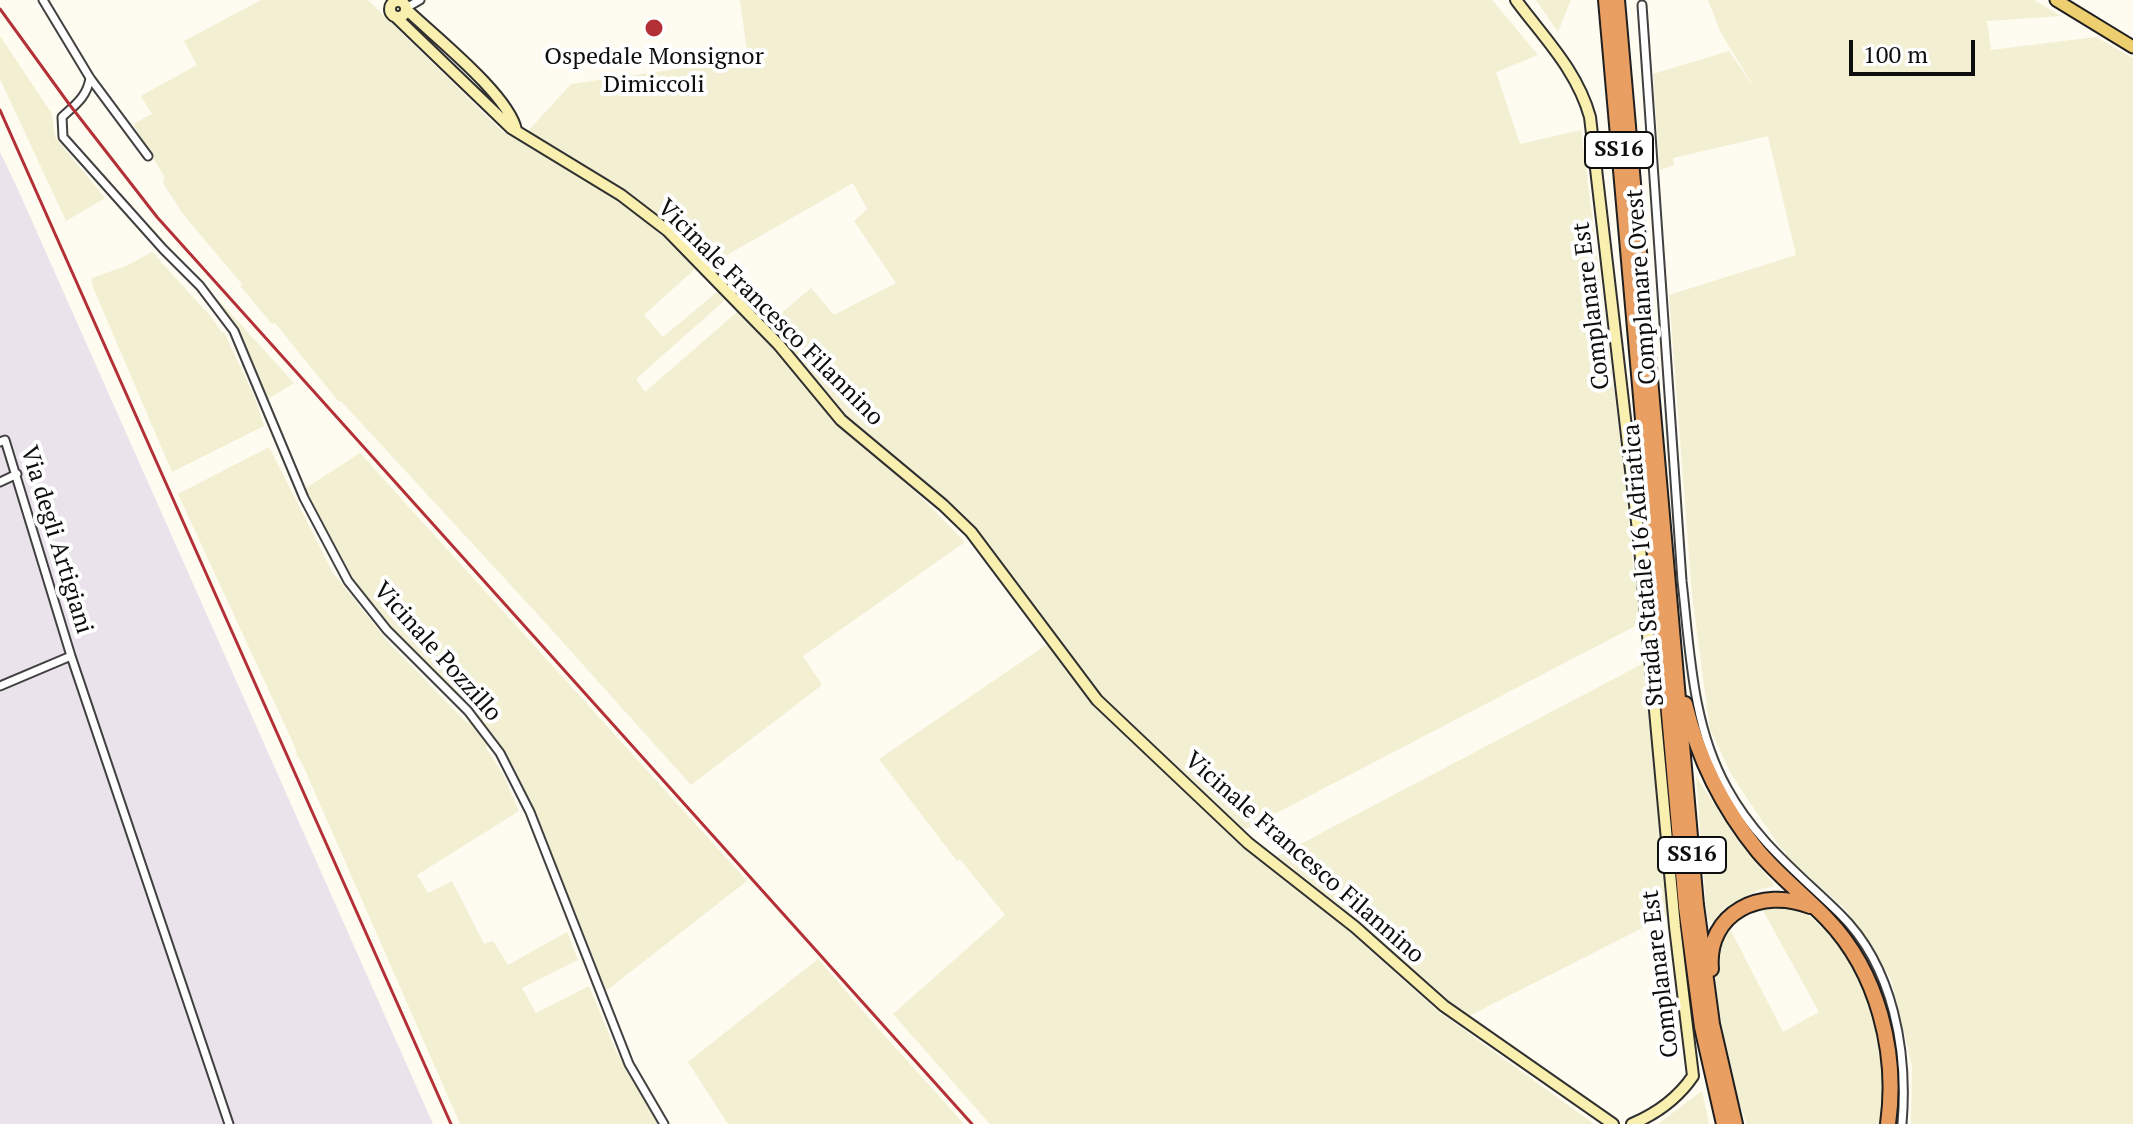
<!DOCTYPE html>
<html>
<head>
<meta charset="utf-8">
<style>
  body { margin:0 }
  #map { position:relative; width:2133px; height:1124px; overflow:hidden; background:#fefbf0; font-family:"PT Serif",serif }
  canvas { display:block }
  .scale { position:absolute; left:1849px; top:40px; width:126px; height:36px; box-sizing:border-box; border:4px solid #0e0e0e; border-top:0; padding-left:10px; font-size:24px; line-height:28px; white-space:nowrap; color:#0e0e0e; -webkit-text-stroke:6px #fff; paint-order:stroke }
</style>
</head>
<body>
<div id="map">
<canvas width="2133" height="1124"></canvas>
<div class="scale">100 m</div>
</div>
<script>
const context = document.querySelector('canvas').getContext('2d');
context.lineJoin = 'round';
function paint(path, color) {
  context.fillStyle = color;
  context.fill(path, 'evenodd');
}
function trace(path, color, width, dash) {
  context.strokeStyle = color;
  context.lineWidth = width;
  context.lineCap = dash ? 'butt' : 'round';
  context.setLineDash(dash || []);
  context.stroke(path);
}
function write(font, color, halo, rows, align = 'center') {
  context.font = font + ' "PT Serif",serif';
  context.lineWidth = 8;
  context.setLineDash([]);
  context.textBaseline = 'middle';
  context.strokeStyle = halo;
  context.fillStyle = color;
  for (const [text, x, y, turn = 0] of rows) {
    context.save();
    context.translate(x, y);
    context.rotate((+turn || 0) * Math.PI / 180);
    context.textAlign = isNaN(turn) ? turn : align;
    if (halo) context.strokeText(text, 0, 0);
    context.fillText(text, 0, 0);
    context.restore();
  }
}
paint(new Path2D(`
  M0 152 16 185 433 1124H0Z`), '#ebe3ec');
paint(new Path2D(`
  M261 0H368L503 132 581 175 635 210 633 213 649 224 696 268 644 315 663 337 718 291 726 299 636 379 645 392 737 312 792 368 832 417 926 502 965 542 803 656 822 685 691 785 542 619 341 401 339 402 275 323 272 324 240 286 242 284 183 214 163 183 164 176 133 124 152 114 141 96 197 65 184 41Z
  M740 0H1492L1538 55 1496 72 1520 144 1581 130 1623 460 1634 577 1640 576 1645 621 1240 832 1098 698 972 530 843 418 765 327 811 288 834 315 896 283 854 221 867 209 853 183 706 267 669 229 528 131 571 84 748 59Z
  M1536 0H1571L1558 32Z
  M1708 0H2034L2061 16 1987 21 1991 50 2096 37 2133 58V1124H1911L1912 1066 1891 979 1845 909 1785 855 1787 854 1779 846 1731 774 1710 729 1692 595 1669 295 1796 255 1768 136 1673 158 1674 165 1660 170 1653 74 1729 51 1757 92 1720 31Z
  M0 36 52 114 55 137 105 198 66 221 0 79Z
  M152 252 212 318 222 333 224 332 255 398 264 426 172 472 92 285V278L126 266Z
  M212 293 294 383 265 401 248 356 210 295Z
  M269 447 333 573 389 643 467 723 470 722 488 746 486 748 503 774 519 811 417 875 428 893 452 881 484 944 493 941 508 965 567 932 578 960 522 988 536 1013 589 986 616 1051 660 1124H460L302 763 296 754 297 753 295 747 178 494Z
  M360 453 747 881 602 994 502 752 397 640 343 569 303 490Z
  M1049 643 1084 691 1217 822 1326 911 1439 1012 1594 1124H990L893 1014 1005 915 960 859 957 861 879 759Z
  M1644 663 1668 915 1465 1018 1272 859Z
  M1696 776 1735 837 1775 886 1758 890 1725 907 1713 922 1707 919Z
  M1760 905 1800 907 1842 948 1873 1010 1884 1063 1882 1124H1747L1730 1078 1714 975 1719 938 1728 925 1783 1032 1819 1012Z
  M818 959 884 1035 964 1124H728L688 1062Z
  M1702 1091 1709 1124H1658Z`), '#f2efd2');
const street = new Path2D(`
  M43 0 90 78 148 156
  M400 1V0
  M1642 5 1682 581C1690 651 1692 725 1727 788 1756 841 1798 873 1840 914 1894 967 1908 1052 1902 1124
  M406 8 420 0
  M90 78C87 97 75 105 62 117L63 137 163 249 200 286 234 331 304 498 348 581 387 630 468 711 500 753 530 812 629 1064 664 1124
  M0 442 5 440 71 656 229 1124
  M0 482 17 474
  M0 686 71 656`);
const secondary = new Path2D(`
  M1516 0C1544 38 1577 70 1590 117L1640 548 1675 927 1693 1076C1678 1098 1658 1113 1632 1124
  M390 9a8 8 0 1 1 16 0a8 8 0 1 1-16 0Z
  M406 9C434 36 509 95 516 130
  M396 17 511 128 621 195 668 231 779 345 841 420 943 505 971 532 1097 700 1248 843 1355 927 1444 1006 1613 1124`);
const primary = new Path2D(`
  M2056 0 2133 47`);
const highway = new Path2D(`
  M1606 0 1686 907 1702 1027 1724 1124
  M1617 0 1696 905 1712 1024 1735 1124
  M1685 704C1698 757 1723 808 1758 851 1779 876 1805 896 1827 919 1878 972 1898 1053 1888 1124
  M1711 969C1706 912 1762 887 1810 906`);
trace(street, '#414141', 11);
trace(secondary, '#303030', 14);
trace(primary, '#1f1f1f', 15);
trace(highway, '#1f1f1f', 18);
trace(street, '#fff', 7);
trace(secondary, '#f9f0b0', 10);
trace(primary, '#eecf70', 11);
trace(highway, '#e99f62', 14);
trace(new Path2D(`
  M0 9 69 104 157 217 972 1124
  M0 110 451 1124`), '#b43037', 3);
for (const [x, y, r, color] of [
  [654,28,10,"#b43037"]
]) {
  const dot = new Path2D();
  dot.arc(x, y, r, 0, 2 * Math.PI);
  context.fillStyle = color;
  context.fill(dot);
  trace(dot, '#fff', 3);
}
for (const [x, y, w] of [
  [1619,150,68],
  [1692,855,68]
]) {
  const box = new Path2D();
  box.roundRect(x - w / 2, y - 18, w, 36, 6);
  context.fillStyle = '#fff';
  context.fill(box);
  trace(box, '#0e0e0e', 2);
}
write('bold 22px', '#0e0e0e', null, [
  ["SS16",1619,150],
  ["SS16",1692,855]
]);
write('24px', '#0e0e0e', '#fff', [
  ["Ospedale Monsignor",654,57],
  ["Dimiccoli",654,85]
]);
write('24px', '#0e0e0e', '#fff', [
  ["Complanare Ovest",1642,287,-94],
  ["Complanare Est",1592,306,-97],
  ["Vicinale Francesco Filannino",770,313,45],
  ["Via degli Artigiani",56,540,73],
  ["Strada Statale 16 Adriatica",1644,565,-95],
  ["Vicinale Pozzillo",437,652,48],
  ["Vicinale Francesco Filannino",1304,858,41],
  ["Complanare Est",1661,974,-97]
]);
</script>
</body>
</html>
